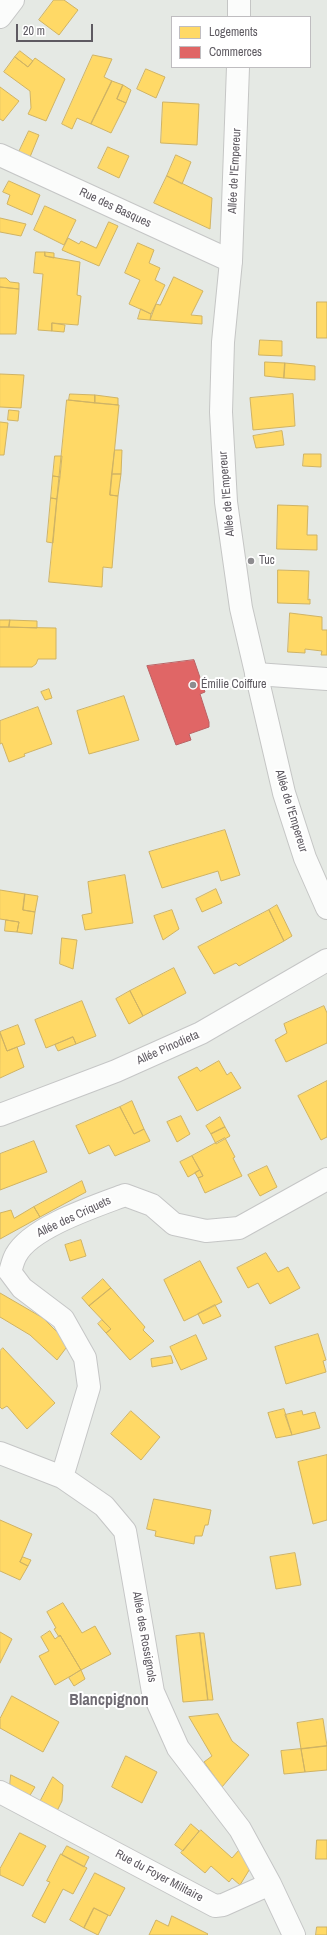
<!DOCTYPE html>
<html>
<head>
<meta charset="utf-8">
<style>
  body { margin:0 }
  #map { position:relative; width:327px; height:1935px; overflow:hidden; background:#e5e9e4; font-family:"Archivo Narrow",sans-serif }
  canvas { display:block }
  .legend { position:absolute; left:171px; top:16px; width:140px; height:52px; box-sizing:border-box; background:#fff; border:1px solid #bfbdc0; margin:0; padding:5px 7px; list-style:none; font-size:12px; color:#5e5a61 }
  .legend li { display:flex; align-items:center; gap:8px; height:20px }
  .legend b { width:20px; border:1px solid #bfbdc0 }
  .scale { position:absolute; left:16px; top:24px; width:77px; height:18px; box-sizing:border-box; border:2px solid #5e5a61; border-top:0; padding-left:5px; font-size:12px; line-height:14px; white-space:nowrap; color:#5e5a61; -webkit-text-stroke:3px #fff; paint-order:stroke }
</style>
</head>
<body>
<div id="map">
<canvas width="327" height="1935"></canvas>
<ul class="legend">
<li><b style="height:11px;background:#ffd966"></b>Logements</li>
<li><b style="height:11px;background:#e06666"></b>Commerces</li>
</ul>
<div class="scale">20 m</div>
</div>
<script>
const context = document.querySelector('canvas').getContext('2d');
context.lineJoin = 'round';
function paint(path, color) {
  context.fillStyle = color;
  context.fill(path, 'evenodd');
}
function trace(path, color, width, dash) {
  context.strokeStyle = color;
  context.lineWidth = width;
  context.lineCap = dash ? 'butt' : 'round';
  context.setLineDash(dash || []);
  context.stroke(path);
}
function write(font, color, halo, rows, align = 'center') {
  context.font = font + ' "Archivo Narrow",sans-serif';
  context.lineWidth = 4;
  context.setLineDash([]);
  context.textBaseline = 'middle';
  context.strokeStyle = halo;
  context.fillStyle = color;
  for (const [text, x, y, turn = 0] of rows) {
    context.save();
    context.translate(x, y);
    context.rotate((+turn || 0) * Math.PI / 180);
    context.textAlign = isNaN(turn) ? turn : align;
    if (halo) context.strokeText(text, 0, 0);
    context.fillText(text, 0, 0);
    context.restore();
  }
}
const homes = new Path2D(`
  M54 0H64L78 10 59 35 39 20Z
  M20 51 33 61 28 67 15 57Z
  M93 55 112 59 104 77 112 81 91 124 77 118 72 129 62 124Z
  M15 57 28 67 35 58 65 79 46 121 28 114 31 108 30 91 4 72Z
  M146 69 165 77 156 98 137 89Z
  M112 81 123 85 117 99 126 103 111 133 91 124Z
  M123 85 131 90 126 103 117 99Z
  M0 87 19 101 3 121 0 119Z
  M163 102 199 104 197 145 161 143Z
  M29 131 39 135 30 157 19 152Z
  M108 147 129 156 119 178 98 168Z
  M176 155 191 162 182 184 167 176Z
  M167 176 212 198 210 229 154 203Z
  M9 181 40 195 32 215 7 204 10 195 3 192Z
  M45 206 76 220 64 245 34 230Z
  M0 218 26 224 21 236 0 232Z
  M109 222 118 226 99 266 62 250 68 238 79 244 81 241 96 248Z
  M138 243 154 250 149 263 160 268 155 280 165 285 151 314 129 304 140 280 125 273Z
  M36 252H45V256L80 262 77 295 81 296 78 325 52 323V331L38 330 43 274 34 273Z
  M45 252 54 253V258L45 256Z
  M174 277 203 291 191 315 202 316V324L150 320 156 304 160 305Z
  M0 278H6L10 282 19 283V289L0 287Z
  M0 287 19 289 16 334H0Z
  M317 302H327V338H317Z
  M141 309 151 314 150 320 138 319Z
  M52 323 65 325 64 332 52 331Z
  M260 340 282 341V356L259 355Z
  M265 362 285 363 284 378 265 376Z
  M285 363 315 366V380L284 378Z
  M0 374 24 375 21 408 0 407Z
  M70 394 95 395V403L69 400Z
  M293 394 295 426 253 430 250 398Z
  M95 395 118 398V405L95 403Z
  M67 400 119 405 110 495 118 496 112 568 103 567 102 587 49 582Z
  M9 410 19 411 18 421 8 420Z
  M0 422 8 423 4 455H0Z
  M282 431 284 445 256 448 253 436Z
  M115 450H122L121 474H112Z
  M304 454H321V467L303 466Z
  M55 456H62L60 477 53 476Z
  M112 474H121L118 496 110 495Z
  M53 476 60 477 57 499 51 498Z
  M51 498 57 499 53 543 47 542Z
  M278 505 308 506 307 535H317V550L277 549Z
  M278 570 309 571 308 600 310 599V604L278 603Z
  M290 613 322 617V630H327V655H321L322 651 305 649V653L288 652Z
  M0 620H10L9 627H0Z
  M10 620 37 621V628L9 627Z
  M0 627 56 628V659H38L36 664 32 667H0Z
  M49 689 52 698 45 700 41 692Z
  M124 696 139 740 89 754 77 711Z
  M38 707 52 744 24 754 25 756 9 762 2 743 0 744V721Z
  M225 830 240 875 221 881 218 871 162 888 149 852Z
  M125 875 133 923 85 930 82 915 92 913 88 882Z
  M216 889 222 903 202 912 196 899Z
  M0 890 25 894 23 910 35 912 32 934 17 932 19 922 0 919Z
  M25 894 38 896 35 912 23 910Z
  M277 905 292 936 284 941 269 910Z
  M172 910 179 929 163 940 154 916Z
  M269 910 284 941 239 966 236 963 214 974 198 947Z
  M6 920 19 922 17 932 5 931Z
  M62 938 77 940 73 969 60 964Z
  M174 968 186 993 143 1016 130 991Z
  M130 991 143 1016 129 1024 116 999Z
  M82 1001 96 1036 76 1044 73 1037 46 1048 35 1020Z
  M324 1006 327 1013V1043L286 1062 275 1040 287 1033 284 1024Z
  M18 1025 25 1044 7 1051 0 1032Z
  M0 1033 7 1051 17 1047 24 1067 0 1078Z
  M73 1037 76 1044 58 1051 55 1045Z
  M219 1061 227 1075 231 1072 241 1088 197 1111 178 1077 197 1067 200 1071Z
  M327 1081V1137L321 1140 298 1096Z
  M132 1101 144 1129 134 1134 120 1107Z
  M120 1107 134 1134 144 1129 150 1141 115 1156 109 1145 89 1154 76 1126Z
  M181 1116 190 1134 177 1142 167 1122Z
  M220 1117 225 1127 211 1134 206 1126Z
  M225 1127 230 1136 216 1144 211 1134Z
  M225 1138 235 1157 233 1158 242 1176 205 1193 198 1178 203 1176 192 1156Z
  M34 1141 47 1172 0 1190V1154Z
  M192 1156 200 1170 188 1177 180 1162Z
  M267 1166 277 1187 260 1196 248 1175Z
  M200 1170 203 1176 198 1178 195 1173Z
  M82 1181 86 1192 40 1217 34 1207Z
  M34 1207 40 1217 0 1239V1213L11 1210 14 1218Z
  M81 1240 86 1256 70 1261 65 1245Z
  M266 1253 278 1272 288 1267 300 1288 270 1304 258 1283 248 1288 237 1268Z
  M200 1261 222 1302 184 1321 164 1280Z
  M103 1279 111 1288 89 1306 82 1298Z
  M111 1288 145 1327 143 1330 154 1341 130 1360 106 1333 111 1329 89 1306Z
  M0 1293 43 1318 69 1344 57 1360 30 1335 0 1317Z
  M215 1305 221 1316 203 1324 198 1314Z
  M102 1320 111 1329 106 1333 98 1324Z
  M318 1334 326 1360 323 1361 326 1372 286 1384 275 1347Z
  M196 1335 207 1359 181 1370 170 1347Z
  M3 1348 55 1403 27 1429 7 1406 2 1409 0 1407V1351Z
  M171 1356 173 1363 152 1367 151 1359Z
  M284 1409 292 1435 276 1438 268 1413Z
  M131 1411 160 1437 141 1460 111 1434Z
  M302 1411 303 1415 315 1412 320 1428 292 1435 285 1415Z
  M327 1455V1520L313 1524 298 1462Z
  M154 1499 211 1510 208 1525H205L202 1536H195L194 1544 155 1536 156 1531 147 1529Z
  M0 1520 32 1534 20 1562 28 1566 20 1580 0 1571Z
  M295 1553 301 1585 276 1589 270 1557Z
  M23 1557 31 1560 28 1566 20 1562Z
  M63 1603 82 1633 95 1626 111 1654 81 1670 60 1635 59 1637 54 1629 56 1628 47 1612Z
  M50 1631 55 1639 60 1635 81 1670 55 1685 39 1656 49 1651 41 1637Z
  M0 1632 12 1639 0 1663Z
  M200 1633H204L213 1700H208Z
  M200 1633 208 1700 183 1702 176 1636Z
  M81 1670 85 1679 74 1686 69 1678Z
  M12 1696 59 1722 43 1752 0 1728V1719Z
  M218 1714 232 1741 249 1755 222 1787 204 1762 212 1756 189 1717Z
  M323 1719 327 1746 301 1749 297 1723Z
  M327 1746V1770L305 1772 301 1749Z
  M301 1749 305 1772 284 1774 281 1751Z
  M126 1756 157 1772 142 1803 112 1787Z
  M11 1775 35 1787 29 1797 10 1786Z
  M53 1777 63 1785 62 1801 57 1811 40 1802Z
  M191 1824 199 1831 183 1851 175 1845Z
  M201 1830 232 1858 239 1850 251 1867 240 1885 232 1878 229 1882 211 1866 205 1873 181 1853Z
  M20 1833 46 1846 23 1886 0 1875V1869Z
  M317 1840H327V1859H316Z
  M67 1846 89 1857 84 1867 62 1855Z
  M61 1854 87 1868 73 1894 63 1889 45 1923 32 1916 50 1882 47 1881Z
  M95 1873 125 1888 110 1916 94 1908 84 1928 70 1920Z
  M94 1908 108 1915 98 1935 84 1928Z
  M172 1916 208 1934 207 1935H149L156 1920 168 1926Z
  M317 1927H327V1935H316Z`);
paint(homes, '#ffd966');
trace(homes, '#cfb364', 1);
const shops = new Path2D(`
  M194 660 205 692 200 694 209 722V727L189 734 191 740 176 745 147 666Z`);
paint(shops, '#e06666');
trace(shops, '#b96264', 1);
const street = new Path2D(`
  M0 17 13 0
  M0 155 231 261
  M256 674 327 679
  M0 1115 116 1071 201 1033 327 960
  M0 1453 62 1477 104 1506 125 1531 153 1692 178 1748 240 1829 270 1884 294 1935
  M62 1477 89 1387 85 1358 63 1319 22 1288 10 1272C12 1266 13 1260 16 1255 31 1227 96 1206 125 1195L152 1205 174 1224 206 1231 239 1228 327 1179
  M0 1792 215 1906 223 1905 270 1884`);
const secondary = new Path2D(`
  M239 17V0
  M238 67 231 261 223 342 221 412 226 502 241 608 284 793 305 858 327 908`);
trace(street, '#c5c6c6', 24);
trace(secondary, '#c5c6c5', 24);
trace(street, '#fbfcfb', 22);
trace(secondary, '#fbfcfb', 22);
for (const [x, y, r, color] of [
  [251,561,4,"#8d8c8f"],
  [193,685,4,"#8d8c8f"]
]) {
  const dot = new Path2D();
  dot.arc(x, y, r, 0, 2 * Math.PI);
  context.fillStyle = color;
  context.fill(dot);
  trace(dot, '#fff', 1.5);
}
write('12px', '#5e5a61', '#fff', [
  ["Allée de l'Empereur",235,171,-87],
  ["Rue des Basques",115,208,25],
  ["Allée de l'Empereur",227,494,-95],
  ["Allée de l'Empereur",291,811,73],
  ["Allée Pinodieta",168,1048,-24],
  ["Allée des Criquets",74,1217,-25],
  ["Allée des Rossignols",144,1637,80],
  ["Rue du Foyer Militaire",159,1876,28]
]);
write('12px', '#5e5a61', '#fff', [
  ["Tuc",259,561],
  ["Émilie Coiffure",201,685]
], 'left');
write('bold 16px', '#6f6b73', '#fff', [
  ["Blancpignon",109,1701]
]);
</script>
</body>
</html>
